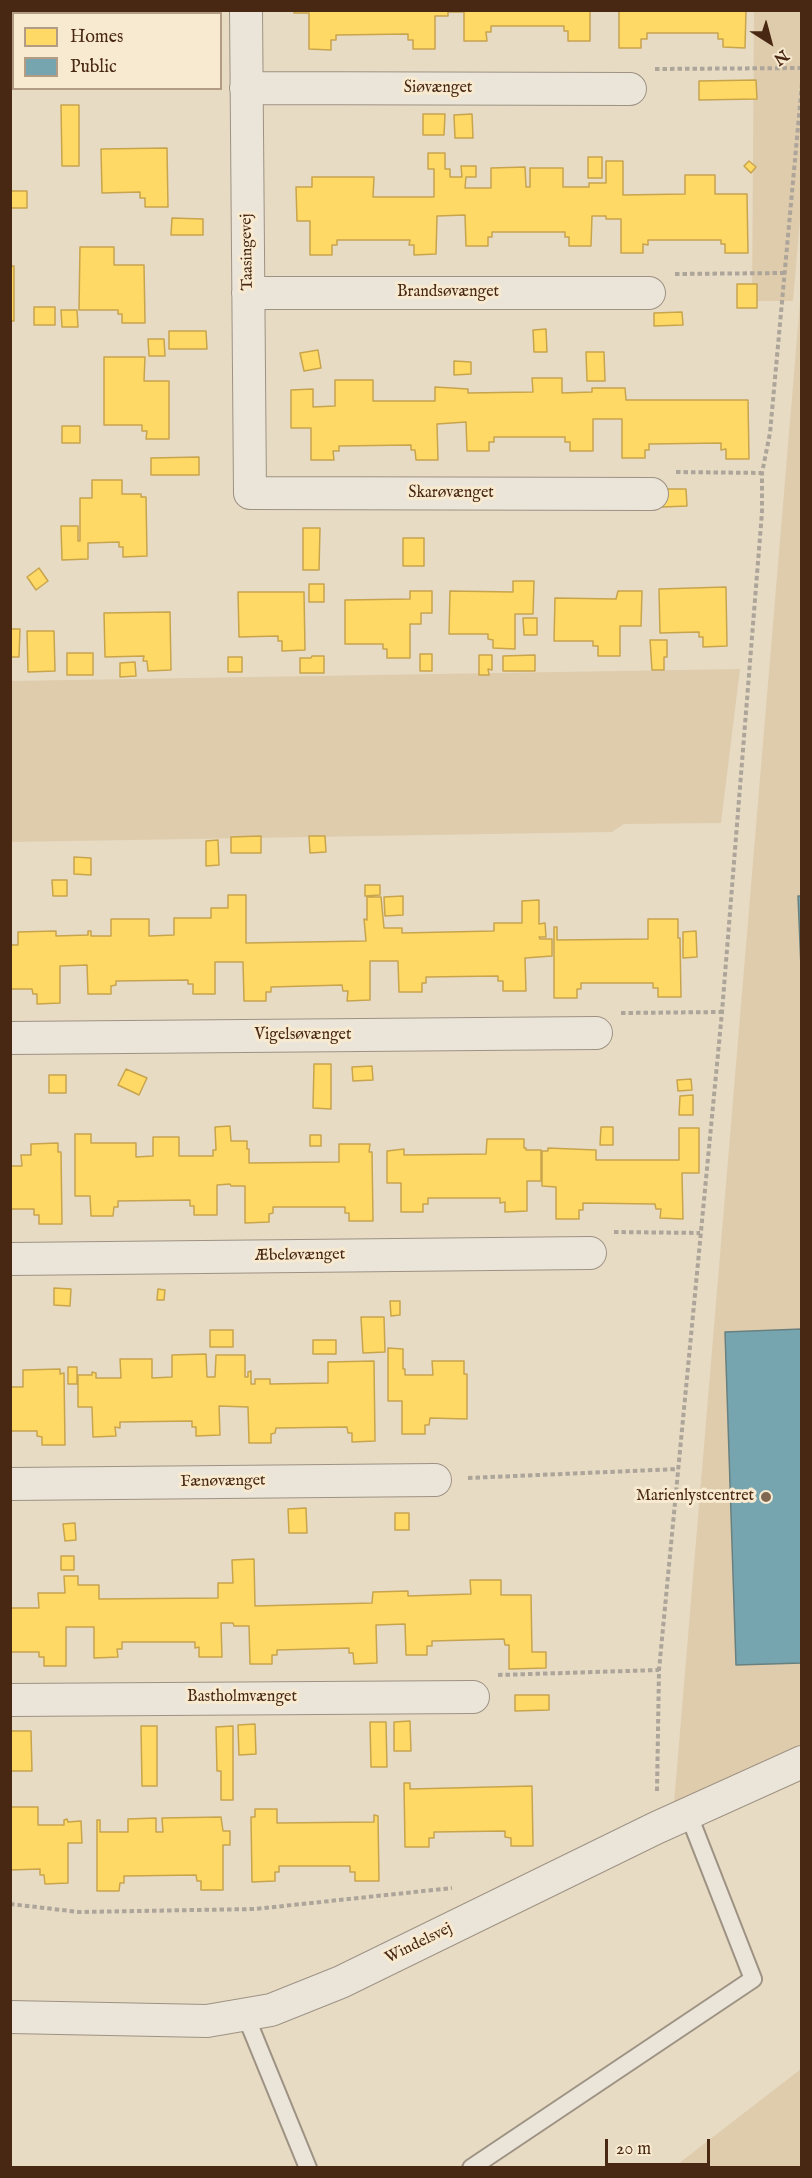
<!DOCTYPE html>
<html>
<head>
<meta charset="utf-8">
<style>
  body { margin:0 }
  #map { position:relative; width:812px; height:2178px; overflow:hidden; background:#e7dbc4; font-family:"IM FELL English",serif }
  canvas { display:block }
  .frame { position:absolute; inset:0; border:12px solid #492813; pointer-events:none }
  .legend { position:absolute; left:12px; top:12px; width:210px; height:78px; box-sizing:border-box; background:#f8ead0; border:2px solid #b29c84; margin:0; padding:8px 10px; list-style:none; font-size:18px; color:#492813 }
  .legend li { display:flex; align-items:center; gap:12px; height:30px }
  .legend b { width:30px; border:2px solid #b29c84 }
  .north { position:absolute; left:740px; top:12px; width:60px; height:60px; -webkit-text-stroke:4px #f8ead0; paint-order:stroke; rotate:144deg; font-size:16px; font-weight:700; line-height:24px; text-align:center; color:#492813 }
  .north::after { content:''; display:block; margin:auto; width:21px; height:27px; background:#492813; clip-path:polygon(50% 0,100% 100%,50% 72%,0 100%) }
  .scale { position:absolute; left:605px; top:2139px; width:105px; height:27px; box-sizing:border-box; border:3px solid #492813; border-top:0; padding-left:8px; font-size:18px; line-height:21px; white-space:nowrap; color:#492813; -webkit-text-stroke:4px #f8ead0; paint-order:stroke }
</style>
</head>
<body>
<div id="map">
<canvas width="812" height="2178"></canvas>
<div class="frame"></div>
<ul class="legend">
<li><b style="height:16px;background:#ffd966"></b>Homes</li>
<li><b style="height:16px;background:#76a5af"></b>Public</li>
</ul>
<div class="north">N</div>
<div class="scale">20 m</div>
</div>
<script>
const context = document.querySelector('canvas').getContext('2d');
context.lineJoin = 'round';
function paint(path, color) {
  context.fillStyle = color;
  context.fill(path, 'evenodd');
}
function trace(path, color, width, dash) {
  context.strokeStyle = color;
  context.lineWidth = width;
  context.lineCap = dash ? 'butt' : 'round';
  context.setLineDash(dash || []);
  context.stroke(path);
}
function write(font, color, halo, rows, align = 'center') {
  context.font = font + ' "IM FELL English",serif';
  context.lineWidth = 6;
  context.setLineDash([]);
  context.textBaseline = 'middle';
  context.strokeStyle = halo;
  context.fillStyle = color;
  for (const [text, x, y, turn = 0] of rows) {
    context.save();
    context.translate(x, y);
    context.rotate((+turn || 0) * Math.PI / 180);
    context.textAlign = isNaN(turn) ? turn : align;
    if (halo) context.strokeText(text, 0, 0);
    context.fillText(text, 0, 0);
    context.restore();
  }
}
paint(new Path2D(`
  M754 11H801L802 196 793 301H752Z
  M801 290V1776L671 1837 675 1791Z
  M740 669 721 823 624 824 612 832 11 842 10 681Z
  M801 2069V2167H674Z`), '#dfccad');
const homes = new Path2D(`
  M35 10H54V14H35Z
  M294 10H590V41H568V31H564V26H491V32H486L487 41H464V12H448V16H435V49H413V40H408V34L336 35V40H331V50L309 49V13H294Z
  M619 10H746L745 48 723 47V39H718V33H647V39H641V48H619Z
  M756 80 757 99 699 100V81Z
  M61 105H79V166H62Z
  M423 114H445L444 135H423Z
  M472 114 473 138H455L454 115Z
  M167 148 168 207H145V198H140V192L102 193 101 149Z
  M428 153H445V169H450V177H462L461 166H476V177H466L465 188H491V168L525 167 526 187H530V168H563V187H589V183H606V161H623V195L685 194V175H715V194H747L748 253H725V244H721V240H648V245L643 244V253H621V219H606V216H592L591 246H569V237H565V232H492V237H488V246H466L465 215 437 216 436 254 414 255V245H409L410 240H337V245H332V255H310V221H297L296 187H312V177H374L373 197H434V169H428Z
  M588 157H602V178H588Z
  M749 161 756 167 751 173 744 166Z
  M10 191H27V208H10Z
  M172 218 203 219V235H171Z
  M80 247H114V265H144L145 323H122V314H118V310H79Z
  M10 266H14V321H10Z
  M737 284H757V308H737Z
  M34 307H55V325H34Z
  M61 310H77L78 327H62Z
  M682 312 683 325 654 326V313Z
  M546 329 547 352H534L533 330Z
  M169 331H206L207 349H169Z
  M148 339H164L165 356H149Z
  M318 350 321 368 304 371 300 353Z
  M586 352H604L605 381H587Z
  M104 357H145L144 381H169V439H146L147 431H142V425H104Z
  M454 361 471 362V374L454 375Z
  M532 378H562V393L592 392V388H625L626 400H748L749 459H726V449L721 450V443L649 444V450H645V458H622V419H593V451H570V442H565V437H494V442H489V451H467L466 422 437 424 438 460H416L415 450H411V445L339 446V451H333L334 460H311V428H291V390L313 389V407L335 406V380H373V401H435V387L468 389V393L533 392Z
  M62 426H80V443H62Z
  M199 457V475H151V458Z
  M92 480H122V494H141V497H146L147 556 123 557V547H119V542L88 543V559L62 560 61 526H78V541H80V498H92Z
  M661 489H686L687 506 662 507Z
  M303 528H320L319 570H303Z
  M403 538H424V566H403Z
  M39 568 48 581 36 590 27 577Z
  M513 581H534L533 614H515V649L493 648V640L488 639V634H449L450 591 513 592Z
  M309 584H324V602H309Z
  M726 587 727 646 703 647V637H699V632L660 633 659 589Z
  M410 591H432V613H421V624H410V658H387V649H383V644H345V600L410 599Z
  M618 591H642L641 626H620V656H598V646H593V641H554L555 598 616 599Z
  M238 592H304L305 650 282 651V641H278V636L239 637Z
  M170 612 171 670 148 671 147 661H143L144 656 105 657 104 613Z
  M523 618H537V635H524Z
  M10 629H20L19 657H10Z
  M27 631H54L55 671 28 672Z
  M650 640H667V657H664V670H652Z
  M67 653H93V675H67Z
  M420 654H432V671H420Z
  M479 655H492V670L488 669 489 675H479Z
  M535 655V671H503V656Z
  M312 656H324V673H300V658H311Z
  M228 657H242V672H228Z
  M135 662 136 676 120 677V663Z
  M261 836V853H231V837Z
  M309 836H325L326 852 310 853Z
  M218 840 219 865 206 866V841Z
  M74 857 91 858V875L74 874Z
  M52 880H67V896H53Z
  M365 885H380V895L365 896Z
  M228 895H246V943L366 941 364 919 367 920V897H381L384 928H402V933L494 931V923H522V901L539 900V924L545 923 546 937H539L540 939H552V956L525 958 526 991H503V981H498V976L426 977V983H422V992H399L398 961H370V1000L347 1001 348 991H343L342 985 271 987V992H266V1001H244L243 962H215V994H193V984H188V980L116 981V985L111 986V994H88L87 965 60 966V1003L37 1004V994H33L32 989H10V945H18V932L56 931V936L88 935V931H91V936H111V919H149V936L174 935V918H211V908H228Z
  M403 896V915L385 916 384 897Z
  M648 919H678V938H680L681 997H658V988H653V983H581V989H577V998H554V927H557V940L648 939Z
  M696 931 697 957 683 958V932Z
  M314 1064H331V1109L313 1108Z
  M372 1066 373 1080 353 1081 352 1067Z
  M126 1069 147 1078 139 1095 118 1085Z
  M49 1075H66V1093H49Z
  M691 1079 692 1090 678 1091 677 1080Z
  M693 1095V1115H679L680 1096Z
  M230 1126 231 1141H247V1149H249V1163L339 1162V1144H370L369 1152H372L373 1221H349V1213H345V1207H273V1213L269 1214V1222L245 1223V1186H231L230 1184 217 1185V1215H194V1206H190V1200L118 1201V1207H114L113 1216H91L90 1196H75V1134H91V1143H136V1157L153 1156V1137H179V1156H213V1150H216L215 1127Z
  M601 1127H613V1145H600Z
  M679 1128H699V1173H682L683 1219 660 1218 661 1209H656L655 1204 583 1203V1210H579V1219H556V1187L542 1186V1151H548V1148L596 1150V1160H679Z
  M310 1135H321V1146H310Z
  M487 1139H524V1148H526V1150H541V1181H527V1211L505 1212V1202L500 1203V1198H428V1204H423V1212H401V1183H387V1151L404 1149V1155L486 1154Z
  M58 1143V1152H61L62 1224H39V1215H34V1209H10V1166H22L21 1155H31V1144Z
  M54 1288 71 1289 70 1306 54 1305Z
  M158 1289 165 1290 164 1300H157Z
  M390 1301H400V1315L391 1316Z
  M361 1317H384L385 1352 363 1353Z
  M210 1330H233V1347H210Z
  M313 1340H336V1354H313Z
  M388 1348 403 1349V1369H405V1375H433L432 1361H464V1374H467V1419L430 1418 429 1425H425V1434H402V1401H388Z
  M206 1354 207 1377H215L216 1355H245V1377H248V1372L251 1371V1384H255V1379H270V1384L328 1383V1362L374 1361 375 1441 352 1442V1433H348L347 1427 276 1428 275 1433 271 1434V1443H249L248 1407 219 1406 220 1435 196 1436V1427H192V1421L120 1422V1428L115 1427 116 1436 93 1437 92 1407H78V1375H92V1372L96 1373V1378H121L120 1359H152V1378L172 1377V1355Z
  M68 1367H77V1384H68Z
  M60 1369V1374L64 1373 65 1445H42V1437L37 1436V1431H10V1387H23V1370Z
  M306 1508 307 1533H289L288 1509Z
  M395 1513H409V1530H395Z
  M75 1523 76 1540 65 1541 63 1524Z
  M61 1556H74V1570H61Z
  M254 1559 255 1606 372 1603 373 1592 408 1591V1596L471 1594 470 1580H501V1595H531L532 1652H546V1668L509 1669V1645H505L504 1639 432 1641V1646H427V1655H406L405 1624 376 1625 377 1663 354 1664 353 1653H349V1648L277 1650V1655H272V1664H250L249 1626H234L233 1623H221L222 1657H199V1647L195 1648V1642H122V1649H117L118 1657 94 1658V1627H66V1666H44V1657H39V1652H10V1608H39L38 1593H65L64 1576H78V1585H99V1599L218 1598V1583H233L232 1560Z
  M515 1695H549V1710L515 1711Z
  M410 1721 411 1751H394V1722Z
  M370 1722H386L387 1767H371Z
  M255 1724 256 1754 239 1755 238 1725Z
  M141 1726H157V1786H142Z
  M233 1726V1800H221V1771H217L216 1727Z
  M10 1731H31L32 1771H11Z
  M404 1783H410V1789L532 1786 533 1846H511V1838L505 1837V1831L434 1832V1838H429V1847H405Z
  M10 1807H38V1825H64V1820L67 1819 68 1822 81 1821 82 1843H68V1883L45 1884 44 1875H40V1869L10 1870Z
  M255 1809H277V1823L374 1822V1815L378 1816 379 1881H355V1872H350V1866H279V1872H275V1881L252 1882 251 1817H255Z
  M221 1817 223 1831H230V1845H223V1890H201V1881H197L196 1875 124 1876V1883H120L119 1891H97V1820H100V1832H128V1819L156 1818V1832H163L162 1818Z`);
paint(homes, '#ffd966');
trace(homes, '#c8a44d', 1.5);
const public = new Path2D(`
  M798 896H802V992Z
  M802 1329V1663L736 1665 725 1332Z`);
paint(public, '#76a5af');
trace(public, '#688080', 1.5);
const lane = new Path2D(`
  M245 2014 308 2168
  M471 2168 753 1979 688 1813`);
const street = new Path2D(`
  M246 10 250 493 652 494
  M10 64H14
  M246 88 630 89
  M248 293H649
  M10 1038 596 1033
  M10 1259 590 1253
  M10 1484 435 1480
  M10 1700 473 1697
  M10 2017 207 2021 271 2010 341 1982 656 1828 802 1762`);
trace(lane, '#9e9283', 20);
trace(street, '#9e9283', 34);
trace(new Path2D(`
  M655 69 802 68
  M675 274 785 273
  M676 472 762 473
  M621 1013 722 1012
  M614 1232 700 1233
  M468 1478 678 1469
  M498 1675 659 1670
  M657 1791 659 1670 722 1012 762 512V473L770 433 802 83
  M10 1904 79 1912 255 1909 452 1888`), '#ada59a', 4, [4.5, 3]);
trace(lane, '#eae4d9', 16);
trace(street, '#eae4d9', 32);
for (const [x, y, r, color] of [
  [766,1497,6,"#806751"]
]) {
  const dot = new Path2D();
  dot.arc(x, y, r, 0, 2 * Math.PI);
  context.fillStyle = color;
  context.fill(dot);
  trace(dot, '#f8ead0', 2);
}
write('16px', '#492813', '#f8ead0', [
  ["Siøvænget",438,89],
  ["Taasingevej",248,252,-91],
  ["Brandsøvænget",448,293],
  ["Skarøvænget",451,494],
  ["Vigelsøvænget",303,1036],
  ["Æbeløvænget",300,1256,-1],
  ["Fænøvænget",223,1482,-1],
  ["Bastholmvænget",242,1698],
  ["Windelsvej",419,1944,-26]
]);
write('16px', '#492813', '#f8ead0', [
  ["Marienlystcentret",754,1497]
], 'right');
</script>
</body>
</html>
